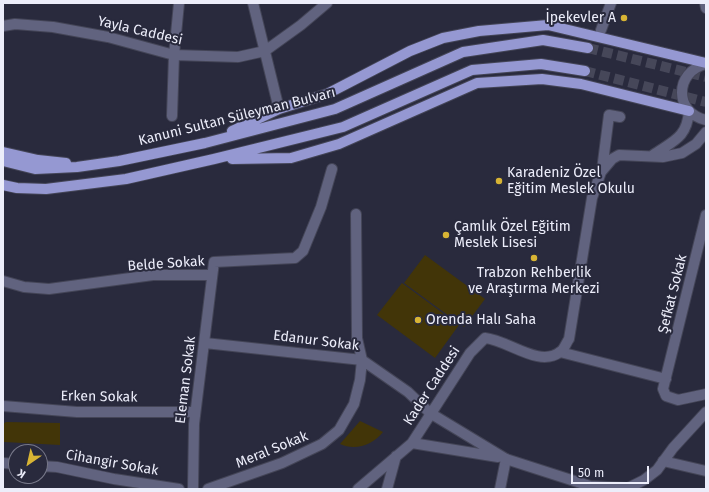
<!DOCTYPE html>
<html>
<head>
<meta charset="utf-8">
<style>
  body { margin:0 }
  #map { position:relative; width:709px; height:492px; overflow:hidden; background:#292a3d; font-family:"Fira Sans",sans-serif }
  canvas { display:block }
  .frame { position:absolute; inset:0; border:4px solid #ecedfa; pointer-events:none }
  .north { position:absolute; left:8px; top:444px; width:40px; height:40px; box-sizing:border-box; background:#292a3d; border:1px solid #777889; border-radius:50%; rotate:214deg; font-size:11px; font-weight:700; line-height:16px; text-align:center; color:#ecedfa }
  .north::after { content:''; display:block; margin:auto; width:14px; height:18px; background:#d8b434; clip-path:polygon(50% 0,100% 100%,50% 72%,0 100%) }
  .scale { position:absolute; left:571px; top:466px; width:78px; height:18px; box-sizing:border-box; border:2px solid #ecedfa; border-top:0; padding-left:5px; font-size:12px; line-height:14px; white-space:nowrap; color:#ecedfa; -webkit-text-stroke:3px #292a3d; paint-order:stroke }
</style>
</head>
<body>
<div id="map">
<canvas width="709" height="492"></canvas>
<div class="frame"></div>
<div class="north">K</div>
<div class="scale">50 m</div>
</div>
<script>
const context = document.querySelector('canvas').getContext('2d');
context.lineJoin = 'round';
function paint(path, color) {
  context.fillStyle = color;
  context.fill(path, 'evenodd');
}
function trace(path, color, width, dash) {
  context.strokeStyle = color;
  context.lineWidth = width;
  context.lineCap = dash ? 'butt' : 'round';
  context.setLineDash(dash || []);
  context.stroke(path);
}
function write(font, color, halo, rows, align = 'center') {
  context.font = font + ' "Fira Sans",sans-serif';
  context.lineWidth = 4;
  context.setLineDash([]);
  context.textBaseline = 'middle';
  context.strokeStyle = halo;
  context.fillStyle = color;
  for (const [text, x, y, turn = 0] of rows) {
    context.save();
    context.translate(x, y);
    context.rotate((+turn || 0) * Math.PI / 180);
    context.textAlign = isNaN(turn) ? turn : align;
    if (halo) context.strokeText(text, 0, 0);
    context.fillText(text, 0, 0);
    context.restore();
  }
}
paint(new Path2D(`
  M425 255 485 299 464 327 404 283Z
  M402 283 459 325 435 358 377 315Z
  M360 421 383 432C373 445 355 451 340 444Z
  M6 422 60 423V445L4 442 3 424Z`), '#423508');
trace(new Path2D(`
  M588 48 706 77
  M585 71 706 102`), '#464759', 10, [10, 5]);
const minor = new Path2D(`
  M253 3 279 109
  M3 26 15 24 53 27 108 37 174 55 238 57 265 51 301 25 327 3
  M601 30 611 3
  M172 116 174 55 179 3
  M706 215 663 389 666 396 678 400 706 394
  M3 281 24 287 49 289 153 275H212
  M205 343 362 360 408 392 430 413
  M560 352 666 379
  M3 406 77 412H195
  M663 461 706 471
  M3 463 16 464
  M40 466 57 467 114 479 179 489
  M193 489 194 424 214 262 295 258 303 251 321 207 332 169
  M208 489 282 463 322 444 339 430 354 404 360 380 362 360 357 338 356 214
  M500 489 506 459`);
const tertiary = new Path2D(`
  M705 3 706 8
  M706 64C674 72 674 113 706 120
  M653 155C673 141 687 138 689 111
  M602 170 609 115 620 117
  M430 413 506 459 590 486 628 488 644 480 657 470 673 448 706 412
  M412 443 498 457
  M358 489 412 443 470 353 485 338C508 340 539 368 560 352 564 350 566 343 569 339L592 198 601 172 612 159 619 155 663 157 682 153 696 144 706 132
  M387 489 396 456`);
const primary = new Path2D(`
  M232 131 279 109 327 94 410 51 443 38 479 31 548 25 706 63
  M3 152 38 160 66 163
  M232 159 291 158 339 144 477 83 542 79 581 84 689 111
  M3 161 35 169 77 167 119 161 205 143 335 109 463 52 543 40 588 48
  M3 185 17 188 46 189 126 179 214 159 343 127 472 70 541 64 585 71`);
trace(minor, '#444557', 12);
trace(tertiary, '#444557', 12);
trace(primary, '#444557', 12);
trace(minor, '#61637f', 10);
trace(tertiary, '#61637f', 10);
trace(primary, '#9598d2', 10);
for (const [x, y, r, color] of [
  [624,18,4,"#d8b434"],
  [499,181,4,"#d8b434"],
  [446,235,4,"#d8b434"],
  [534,258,4,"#d8b434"],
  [418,320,4,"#d8b434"]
]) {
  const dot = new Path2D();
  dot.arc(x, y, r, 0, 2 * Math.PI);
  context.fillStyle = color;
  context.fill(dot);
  trace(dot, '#292a3d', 1.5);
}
write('14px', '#ecedfa', '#292a3d', [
  ["İpekevler A",616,18,"right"],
  ["Karadeniz Özel",507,173],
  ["Eğitim Meslek Okulu",507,189],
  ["Çamlık Özel Eğitim",454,227],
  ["Meslek Lisesi",454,243],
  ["Trabzon Rehberlik",534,273,"center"],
  ["ve Araştırma Merkezi",534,289,"center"],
  ["Orenda Halı Saha",426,320]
], 'left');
write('14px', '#ecedfa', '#292a3d', [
  ["Yayla Caddesi",140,31,13],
  ["Kanuni Sultan Süleyman Bulvarı",237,117,-14],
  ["Belde Sokak",166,264,-4],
  ["Şefkat Sokak",673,294,-76],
  ["Edanur Sokak",316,341,7],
  ["Eleman Sokak",186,380,-83],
  ["Kader Caddesi",432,386,-57],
  ["Erken Sokak",99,397,1],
  ["Meral Sokak",272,450,-22],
  ["Cihangir Sokak",112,463,10]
]);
</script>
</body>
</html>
